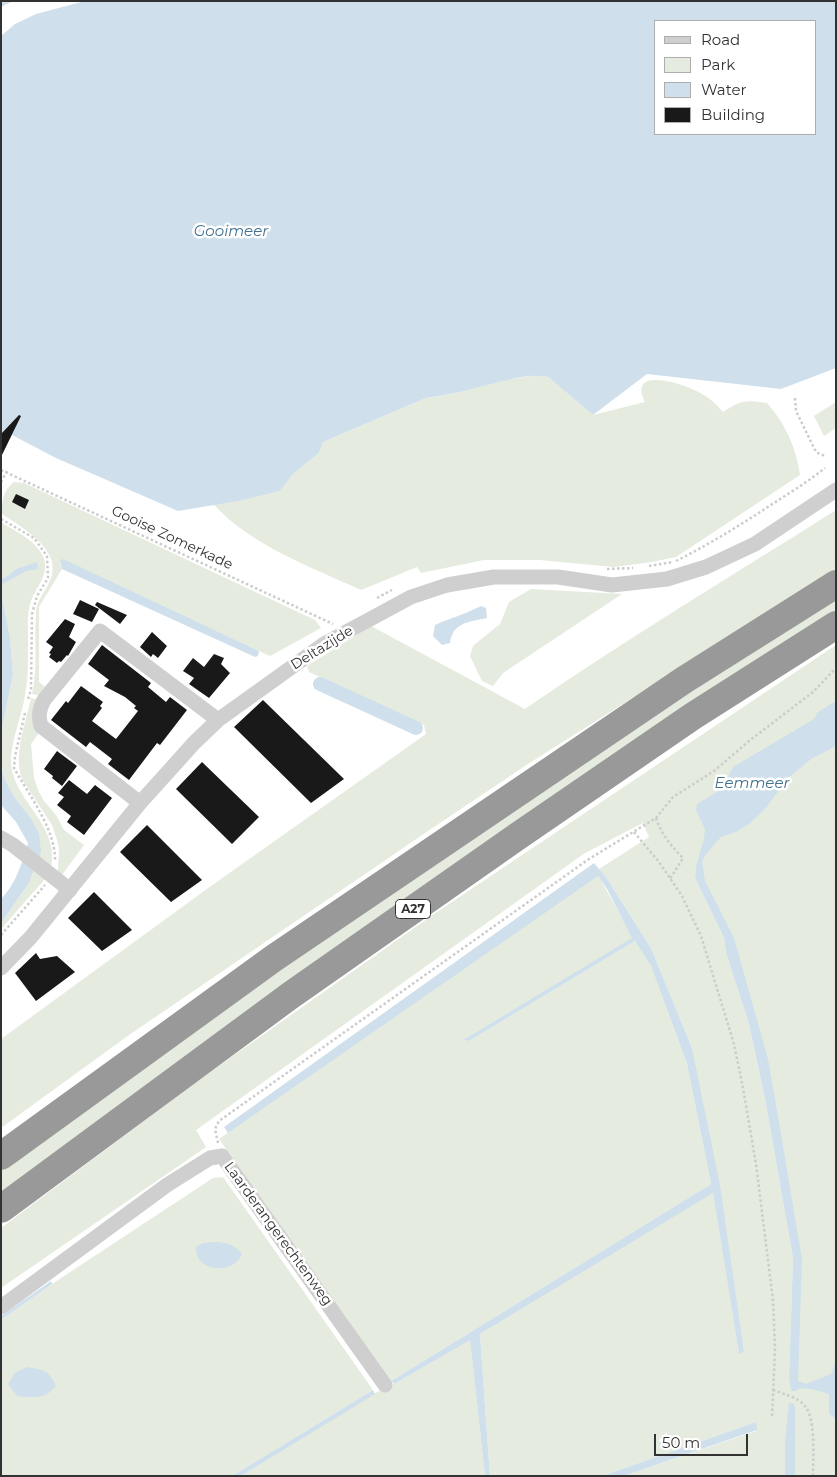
<!DOCTYPE html>
<html>
<head>
<meta charset="utf-8">
<style>
  body { margin:0 }
  #map { position:relative; width:837px; height:1477px; overflow:hidden; background:#fff; font-family:Montserrat,sans-serif }
  canvas { display:block }
  .frame { position:absolute; inset:0; border:2px solid #323232; pointer-events:none }
  .legend { position:absolute; left:654px; top:20px; width:162px; height:115px; box-sizing:border-box; background:#fff; border:1px solid #adadad; margin:0; padding:6px 9px; list-style:none; font-size:15px; color:#323232 }
  .legend li { display:flex; align-items:center; gap:10px; height:25px }
  .legend b { width:25px; border:1px solid #adadad }
  .scale { position:absolute; left:654px; top:1434px; width:94px; height:22px; box-sizing:border-box; border:2px solid #323232; border-top:0; padding-left:6px; font-size:15px; line-height:18px; white-space:nowrap; color:#323232; -webkit-text-stroke:4px #fff; paint-order:stroke }
</style>
</head>
<body>
<div id="map">
<canvas width="837" height="1477"></canvas>
<div class="frame"></div>
<ul class="legend">
<li><b style="height:6px;background:#cfcfcf"></b>Road</li>
<li><b style="height:14px;background:#e5ebde"></b>Park</li>
<li><b style="height:14px;background:#cfe0ec"></b>Water</li>
<li><b style="height:14px;background:#191919"></b>Building</li>
</ul>
<div class="scale">50 m</div>
</div>
<script>
const context = document.querySelector('canvas').getContext('2d');
context.lineJoin = 'round';
function paint(path, color) {
  context.fillStyle = color;
  context.fill(path, 'evenodd');
}
function trace(path, color, width, dash) {
  context.strokeStyle = color;
  context.lineWidth = width;
  context.lineCap = dash ? 'butt' : 'round';
  context.setLineDash(dash || []);
  context.stroke(path);
}
function write(font, color, halo, rows, align = 'center') {
  context.font = font + ' Montserrat,sans-serif';
  context.lineWidth = 5;
  context.setLineDash([]);
  context.textBaseline = 'middle';
  context.strokeStyle = halo;
  context.fillStyle = color;
  for (const [text, x, y, turn = 0] of rows) {
    context.save();
    context.translate(x, y);
    context.rotate((+turn || 0) * Math.PI / 180);
    context.textAlign = isNaN(turn) ? turn : align;
    if (halo) context.strokeText(text, 0, 0);
    context.fillText(text, 0, 0);
    context.restore();
  }
}
paint(new Path2D(`
  M539 375 548 377 593 415 645 402C626 364 688 385 702 394 711 399 717 405 723 412 742 400 744 400 767 403 785 423 796 447 800 475L676 557 652 562 614 567 540 560H484L421 573 417 567 361 590C309 566 252 546 213 504L244 500 280 491 293 474 319 453 323 442 426 398C464 394 500 378 539 375Z
  M836 402V428L824 436 814 416Z
  M14 482 24 483 315 620 321 628 270 656 61 560 60 564 62 569 39 607V682L48 689 42 696 32 694C38 668 34 640 36 614 36 599 48 590 52 575 59 548 20 526 2 514 1 502 4 489 14 482Z
  M836 510V569L528 764 431 829 129 1035 1 1128V1039L211 886 426 734 424 725 309 672 307 666 371 626 525 709C626 639 732 576 836 510Z
  M1 522C15 531 38 541 44 559 49 576 36 587 31 601 27 611 28 624 28 635 28 654 29 675 25 695 22 716 12 737 11 758 9 799 61 823 51 868L39 858 30 817 15 798 4 778 1 766V734L13 675 10 637 1 592Z
  M531 589 622 594 503 673 493 686 482 681 470 656 473 646 500 624 509 602Z
  M836 598V610L776 649 1 1195V1169L275 972 671 701Z
  M836 645V1476H624L756 1431V1422L602 1476H490L480 1334 713 1192 739 1353 744 1352 692 1048 651 948 606 877 599 869 649 837 643 823 585 853 196 1130 206 1147 1 1288V1228L192 1085 434 914ZM696 868 737 955 779 1145 800 1285 792 1391 789 1377 793 1258 765 1099 749 1024 726 953 724 938 695 878Z
  M31 698 40 700V731L31 744 34 778 38 790 44 801 56 815 64 830 84 845 62 875 58 871 59 848 57 840 52 825 22 779C13 753 26 723 31 698Z
  M34 870 45 879 1 929V923L29 883Z
  M598 875 633 938 463 1040 469 1041 635 941 651 966 687 1064 711 1184 391 1381H388L219 1139Z
  M223 1177 373 1390 232 1476H1V1320L52 1284 213 1178Z
  M470 1339 485 1476H241L375 1393 394 1384Z`), '#e5ebde');
paint(new Path2D(`
  M1 1H836V368L781 389 647 374 593 415 548 377C530 373 512 379 495 383 472 389 449 395 426 398L323 442 319 453 293 474 280 491 244 500 178 511 56 458 12 435 15 428 11 424 1 434ZM656 21H816V134H656Z
  M63 559 259 651 258 656 255 657 62 569 60 561Z
  M37 562 38 569 26 571 1 585V579L8 576 16 569Z
  M1 592 10 637 13 675 1 734Z
  M481 606 486 608 487 618C469 622 453 622 450 643L442 645 433 636 435 625C450 618 466 614 481 606Z
  M836 701V746L811 759 788 778 765 809 749 824 736 832 721 837 706 854 702 861 705 881 734 938 768 1059 780 1128 802 1259 798 1381 806 1384 831 1374 836 1361V1420L829 1413V1394L811 1389 799 1388 796 1391H791L789 1377 793 1258 765 1099 749 1024 726 953 724 938 695 878 696 866 704 839 705 829 696 810 697 804 722 789 733 767 814 719 818 712Z
  M1 766 4 778 15 798 30 817 39 834 41 852 29 883 1 923V899C16 884 22 863 28 843L16 822 1 805Z
  M594 863 606 877 651 948 692 1048 720 1185 744 1352 739 1354 713 1193 480 1334 490 1476H485L470 1340 394 1384 391 1381 711 1184 687 1064 651 966 635 941 469 1041 463 1040 632 938 607 889 598 876 228 1133 224 1127Z
  M213 1242C225 1242 234 1244 242 1254 234 1275 195 1273 196 1247L203 1243Z
  M51 1281 52 1284 1 1320V1316Z
  M27 1367C42 1369 50 1371 56 1386 46 1399 33 1398 17 1396L8 1384 15 1373Z
  M373 1390 375 1394 241 1476H232Z
  M789 1403H793L795 1406V1476H785V1441Z
  M756 1422 757 1430 624 1476H602Z`), '#cfe0ec');
paint(new Path2D(`
  M13 1H85L36 14 15 24 1 36V7Z`), '#fff');
trace(new Path2D(`
  M320 684 416 728`), '#cfe0ec', 14);
paint(new Path2D(`
  M19 415 21 416 1 457V434Z
  M16 494 29 500 25 509 12 502Z
  M80 600 99 609 92 622 73 614Z
  M97 602 127 615 120 624 95 605Z
  M65 619 75 624 69 637 76 642 68 656 67 655 61 662 59 661 57 663 49 657 51 654 49 653 53 647 46 642Z
  M152 632 167 646 158 658 153 654 151 657 140 647Z
  M102 645 151 683 148 687 166 702 170 697 187 710 160 745 157 743 129 780 108 764 112 759 90 742 86 747 51 720 66 701 68 703 81 686 103 702 100 706 102 708 92 721 116 739 138 711 134 708 136 706 125 697 104 686 109 680 88 664Z
  M214 654 224 658 221 664 230 673 209 698 189 684 194 678 183 671 193 658 204 667Z
  M263 700 344 779 311 803 234 727Z
  M57 751 77 766 62 786 52 778 53 776 44 769Z
  M202 762 259 817 232 844 176 789Z
  M69 780 87 794 95 785 112 798 84 835 67 822 71 816 57 805 64 797 58 793Z
  M147 825 202 880 171 902 120 852Z
  M94 892 132 930 102 951 68 918Z
  M36 953 40 959 57 956 75 972 36 1001 15 973Z`), '#191919');
trace(new Path2D(`
  M795 398 796 411 816 452 825 456
  M1 470 333 624
  M1 482 7 471
  M1 519 34 538 47 556 48 578 37 596 32 614 31 689 28 700
  M676 561C710 544 742 524 774 503 791 492 809 481 825 468
  M649 566 673 562
  M607 569 633 568
  M377 598 392 590
  M25 713 15 756 14 768C29 795 56 830 55 861
  M656 818C661 834 672 847 683 858L670 879
  M634 832 659 862 682 896 701 936 734 1044 743 1088 756 1164 773 1300 775 1348 772 1418
  M1 935 45 885
  M218 1143 215 1129 219 1121 589 859 656 818 673 797 714 771 749 741 813 692 836 668
  M773 1390C783 1394 798 1397 805 1406 816 1419 813 1458 813 1476`), '#ccc', 2.5, [2.5, 2.5]);
trace(new Path2D(`
  M140 803 41 726C38 716 39 709 44 700L100 631 218 720
  M1 838 13 845 70 890
  M1 968 31 937 140 803 194 743 218 720 324 644 411 597 447 585 494 577H558L612 585 667 579 706 567 755 544 836 490
  M1 1307 167 1185 210 1158 222 1156 385 1385`), '#cfcfcf', 15);
trace(new Path2D(`
  M1 1156 274 958 684 680 836 584
  M1 1209 291 995 518 836 693 716 836 625`), '#999', 28);
for (const [x, y, w] of [
  [413,909,35]
]) {
  const box = new Path2D();
  box.roundRect(x - w / 2, y - 9.5, w, 19, 4);
  context.fillStyle = '#fff';
  context.fill(box);
  trace(box, '#323232', 1);
}
write('bold 12px', '#323232', null, [
  ["A27",413,909]
]);
write('14px', '#323232', '#fff', [
  ["Gooise Zomerkade",172,538,25],
  ["Deltazijde",322,648,-32],
  ["Laarderangerechtenweg",278,1234,54]
]);
write('italic 15px', '#437291', '#fff', [
  ["Gooimeer",231,232],
  ["Eemmeer",752,784]
]);
</script>
</body>
</html>
